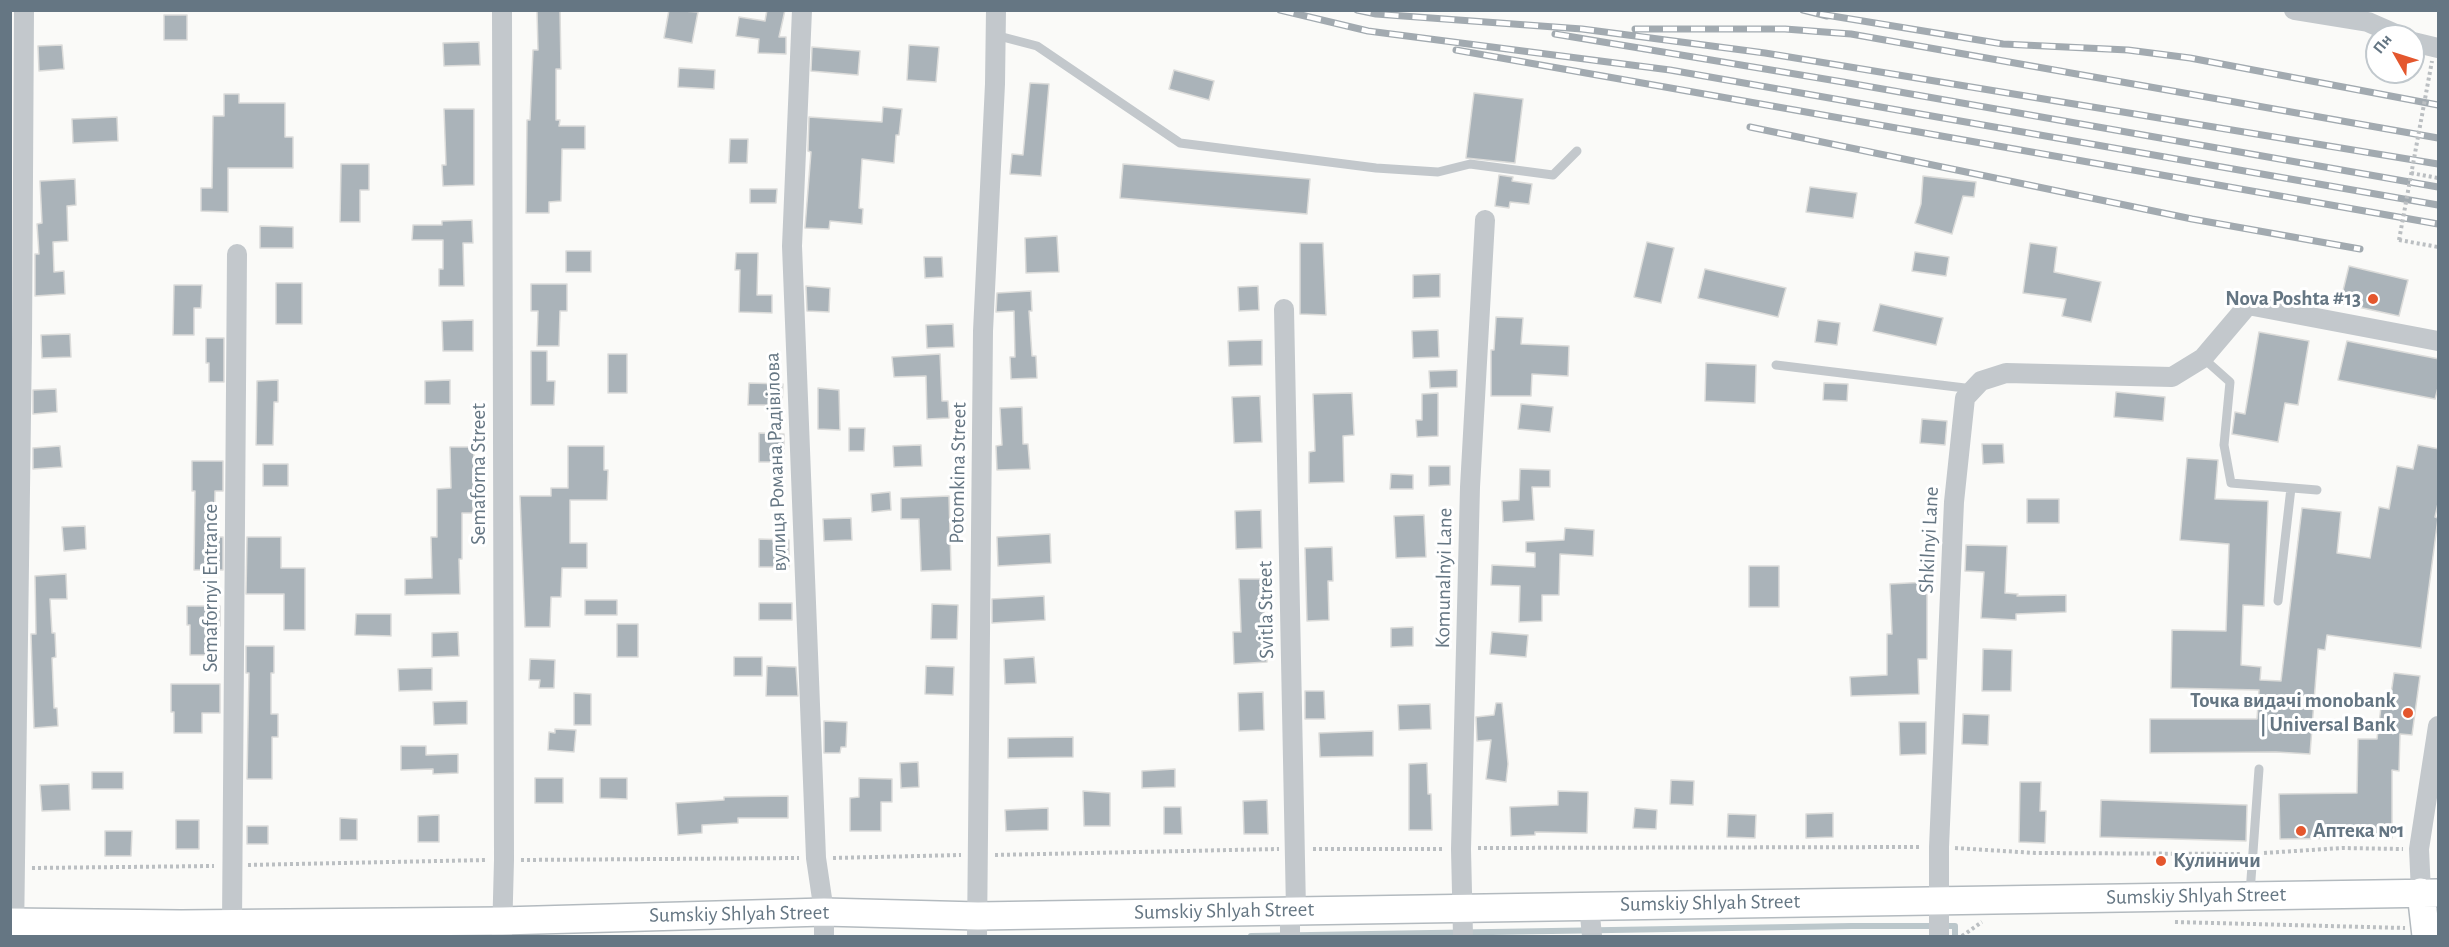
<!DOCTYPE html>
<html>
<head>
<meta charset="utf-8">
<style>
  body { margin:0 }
  #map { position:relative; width:2449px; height:947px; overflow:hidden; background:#fafaf8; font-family:"Alegreya Sans",sans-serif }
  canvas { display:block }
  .frame { position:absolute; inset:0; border:12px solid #657683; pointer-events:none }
  .north { position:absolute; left:2365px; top:24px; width:60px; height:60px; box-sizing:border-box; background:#fff; border:2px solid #c1c8cd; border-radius:50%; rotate:309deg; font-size:16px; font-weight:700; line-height:24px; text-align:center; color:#657683 }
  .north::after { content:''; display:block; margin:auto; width:21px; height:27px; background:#e4572e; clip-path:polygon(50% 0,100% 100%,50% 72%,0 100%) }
</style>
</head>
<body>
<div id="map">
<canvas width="2449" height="947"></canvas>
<div class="frame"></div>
<div class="north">Пн</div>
</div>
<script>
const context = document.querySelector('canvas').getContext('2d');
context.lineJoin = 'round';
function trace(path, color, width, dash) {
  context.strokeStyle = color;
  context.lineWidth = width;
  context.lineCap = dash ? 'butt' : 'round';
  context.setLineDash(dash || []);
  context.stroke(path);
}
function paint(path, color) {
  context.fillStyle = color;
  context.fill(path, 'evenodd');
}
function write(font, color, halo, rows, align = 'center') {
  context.font = font + ' "Alegreya Sans",sans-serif';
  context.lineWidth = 6;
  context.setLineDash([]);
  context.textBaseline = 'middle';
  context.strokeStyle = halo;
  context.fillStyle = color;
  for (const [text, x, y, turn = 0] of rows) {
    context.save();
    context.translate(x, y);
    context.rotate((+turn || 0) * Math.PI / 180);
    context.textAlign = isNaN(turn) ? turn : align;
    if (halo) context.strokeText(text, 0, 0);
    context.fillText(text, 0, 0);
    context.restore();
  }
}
trace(new Path2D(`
  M1251 936 1852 926H1955V936`), '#bbc7cb', 6);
const building = new Path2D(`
  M537 10H560L561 69H556V120H560L559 126H585V149H562L561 201 549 202V213H526L527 120H530L533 50H538Z
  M669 10 698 12 692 43 664 38Z
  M767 10H785L779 37H786V54L758 53 759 39 736 36 739 17 765 21Z
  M164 15H187V40H164Z
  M479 42 480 65 444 66 443 43Z
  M62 45 64 69 39 71 38 46Z
  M909 45 939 47 936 82 907 80Z
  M812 47 860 51 858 75 811 71Z
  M679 68 715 70 714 89 678 87Z
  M1174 70 1214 81 1209 100 1169 89Z
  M1030 83 1049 84 1041 176 1010 174 1012 154 1023 155Z
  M1474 93 1523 99 1515 163 1466 158Z
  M224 94H239V103H285V137H293V168H228V212L201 211V188H212L213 116H224Z
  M883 107 902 109 899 135H896L894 163 862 159 859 208 863 209 862 224 830 221 829 229 805 228 811 152 808 151 809 117 882 122Z
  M444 109H474V185L443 186 442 165H446Z
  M117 117 118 141 73 143 72 119Z
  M730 139H748L747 163H729Z
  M341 164H369V190H360V222H340Z
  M1123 164 1310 179 1307 214 1120 198Z
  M1499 175 1513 177 1512 181 1532 184 1529 204 1510 202 1509 208 1495 206Z
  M1923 176 1976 182 1974 197 1963 196 1952 234 1915 223 1921 204Z
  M75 179 76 205 67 206 68 241 53 242 54 272 64 271 65 294 35 296V254H39L37 224 42 223 40 181Z
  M1810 187 1857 193 1853 218 1806 212Z
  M750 189H777L776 203H750Z
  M472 220 473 243H463L464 286H439V269H443V240H412L413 225H442V221Z
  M260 226 293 227V248H260Z
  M1057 236 1059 272 1026 273 1025 238Z
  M1647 242 1674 248 1661 303 1634 297Z
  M1300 243H1323L1326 315 1300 314Z
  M2030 243 2057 247 2054 272 2101 282 2091 322 2062 316 2066 299 2023 293Z
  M566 251H591V272H566Z
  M1915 252 1949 257 1946 276 1912 271Z
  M736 253H758L757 295H772V313L739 312 740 270H735Z
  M924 257H942L943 277 925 278Z
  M2349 266 2408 280 2399 316 2340 303Z
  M1705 269 1786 288 1778 317 1698 298Z
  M1440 274V297L1413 298V275Z
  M276 283H302V324H276Z
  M531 284H567V311H560L559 346H537L538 311H531Z
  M174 285H202L201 308H194V335H173Z
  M806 286 830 288 829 312 807 311Z
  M1258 286 1259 310 1239 311 1238 287Z
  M1031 291 1032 311H1029L1032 356H1036L1037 378 1011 379 1010 357H1015L1014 311 996 312 997 293Z
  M1880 304 1943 318 1936 345 1873 331Z
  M1496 317 1523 318 1521 344 1569 346 1568 376 1532 374 1531 396H1491V350H1494Z
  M473 320V351H443L442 321Z
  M1818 320 1840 323 1837 345 1815 342Z
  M953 324 954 347 927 348 926 325Z
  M1438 330 1439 357 1413 358 1412 331Z
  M2259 332 2309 341 2298 405 2285 403 2278 442 2232 434 2235 412 2245 414Z
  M70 334 71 357 42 358 41 335Z
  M206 338H224V382H209V363H206Z
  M1262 340V365L1229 366 1228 341Z
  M2347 341 2439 359V384L2435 399 2338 380Z
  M531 351H547V381H555L554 405H531Z
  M608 354H627V393H608Z
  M940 354 942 401H948L949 418 927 419 926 376 894 377 892 357Z
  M1706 363 1756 365 1755 403 1705 401Z
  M1457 370V387L1430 388 1429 371Z
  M278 380V402H274L273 445H256L257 381Z
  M450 380V404H425V381Z
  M749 383 783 384 782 405H748Z
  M1824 383 1848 384 1847 401 1823 400Z
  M818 388 839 390 840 430 818 429Z
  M56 389 57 412 33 414V390Z
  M2116 392 2165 397 2163 421 2114 417Z
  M1352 393 1354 435 1343 436 1344 482 1309 483V452L1315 451 1313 394Z
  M1438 393V436L1417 437 1416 420H1422V394Z
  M1260 396 1262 442 1234 443 1232 397Z
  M1521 404 1553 407 1550 432 1518 429Z
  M1022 407 1023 444H1028L1030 469 997 470 996 446 1002 445 1000 408Z
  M1922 419 1947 421 1945 445 1920 443Z
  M849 428H865L864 451H849Z
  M759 433 784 434V462H759Z
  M1982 444H2003L2004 463 1983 464Z
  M921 445 922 466 894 467 893 446Z
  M2418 445 2439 449V499L2435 517 2438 518 2421 648 2327 635 2325 650 2318 649 2310 754 2276 752 2150 753V719H2257L2259 690 2171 688 2172 630 2226 631 2229 544 2180 540 2187 458 2218 460 2215 499 2268 501 2264 606 2243 605 2241 665 2261 667 2260 680 2281 681 2302 508 2341 512 2337 553 2370 558 2379 507 2389 509 2397 466 2413 469Z
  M60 446 62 467 33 469V448Z
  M568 446H604V470H608L607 500H570V543H587V568H562L561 597H551L550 627H525L520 496H551V488H568Z
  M450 447H474L473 513H462V559H459L460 594 405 595V579L432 578 431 537H437V489L451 488Z
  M192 461H223V491H215L214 537H223V570H194L195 491H192Z
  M263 464H288V486H263Z
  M1429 466H1450V485L1429 486Z
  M1520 469 1550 470V487H1532L1534 520 1503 522 1502 501 1519 500Z
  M1391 474 1413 475V489H1390Z
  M890 492 891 510 872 512 871 494Z
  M949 496 951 570 921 571 919 519H901V498Z
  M2027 499H2059V523H2027Z
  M1261 510 1262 548 1236 549 1235 511Z
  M1424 515 1426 557 1396 558 1394 516Z
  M851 518 852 540 824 541 823 519Z
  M85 526 86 549 64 551 62 527Z
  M1565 528 1594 530 1593 556 1560 554 1559 595H1542V621L1519 622 1520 586 1491 585 1492 565 1535 567V553L1526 552V542L1564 540Z
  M1050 534 1051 563 998 566 997 537Z
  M247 537H281V568H305V630H284V594H246Z
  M759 539 789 540V567H759Z
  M1966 545 2007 546 2005 593 2018 594 2017 596 2066 595V612L2016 614V620L1981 618 1984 572 1965 571Z
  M1332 547 1333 581H1328L1329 620 1307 621 1305 548Z
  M1749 566H1779V607H1749Z
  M66 574 67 599H50L52 633H55L56 657 52 658 54 708H57L58 726 34 728 31 634H36L35 576Z
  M1239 579H1262L1267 662 1234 664 1233 632H1241Z
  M1927 582V659H1918L1919 694 1851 696 1850 677 1887 675V634H1892L1890 584Z
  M1044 596 1045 620 992 623V599Z
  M585 600H617V615H585Z
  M759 603H792V620H759Z
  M932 604 958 605 957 639H931Z
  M187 606H220V626H216V655H190V625H187Z
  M356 614H391V636L355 635Z
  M617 624H638V657H617Z
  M1413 627V646L1391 647V628Z
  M458 632 459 656 432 657V633Z
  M1492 632 1528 635 1526 657 1490 654Z
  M246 646H274V673H271V714H278V737H272V779H247L249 673H246Z
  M1983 649 2012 650 2011 691H1982Z
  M734 657H762V676H734Z
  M1034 657 1036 683 1005 684 1004 659Z
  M530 659 555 660 554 688H539L540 680H529Z
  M767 666 796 667 798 696H766Z
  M926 666 954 667 953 695 925 694Z
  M432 668V690L399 691 398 669Z
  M2394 673 2420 676 2412 735 2400 734 2399 771 2392 770V838L2280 839 2279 794 2357 793 2358 739H2377L2381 707 2389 708Z
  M171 684H220V713H202V733H174V712H171Z
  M1305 691H1324L1325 719H1305Z
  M1263 692 1264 730 1239 731 1238 693Z
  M574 693 591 694V725H574Z
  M467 701V724L434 725 433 702Z
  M1496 703H1502L1508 764 1506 782 1486 779 1491 740 1477 741 1476 717 1494 715Z
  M1430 704 1431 729 1399 730 1398 705Z
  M1963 714 1989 715 1988 745 1962 744Z
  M824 721 847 722 846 747H841L840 753H824Z
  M1899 722H1926V754L1900 755Z
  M555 729 576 730 574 752 548 750 549 732 555 733Z
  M1373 731V756L1320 757 1319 733Z
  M1073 737V757L1008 758V738Z
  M401 746H426V755L458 754V773L433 774V769L401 770Z
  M918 762 919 787 901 788 900 763Z
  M1427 763 1428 794H1431L1432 830H1409V764Z
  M1175 769V787L1142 788V771Z
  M92 772H123V789H92Z
  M535 778H563V803H535Z
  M600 778H627V799L600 798Z
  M859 778 892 779V802H881V831H850V798L859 797Z
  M1671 780 1694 781 1693 805 1670 804Z
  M2020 782H2041L2040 811H2046L2045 843 2019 842Z
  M69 784 70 810 42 811 40 785Z
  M1083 791 1110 793V826H1084Z
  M1558 791 1588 792 1587 833 1535 832V835L1511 836 1510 807 1558 805Z
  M788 796V818H738V823L702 825V833L678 835 676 803 724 800V797Z
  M1267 800 1268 834H1244L1243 801Z
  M2101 800 2247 805 2246 841 2100 837Z
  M1164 807H1181L1182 834H1164Z
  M1048 808V830L1006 831 1005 810Z
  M1635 808 1657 810 1656 829 1633 828Z
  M1833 813V837L1806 838V814Z
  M1728 814 1756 815 1755 838 1727 837Z
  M439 815V842H418V816Z
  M340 818 357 819V840H340Z
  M176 820H199V849H176Z
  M247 826H268V844H247Z
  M105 831H132L131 856H105Z`);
paint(building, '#aab3b9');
trace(building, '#dcdcda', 1.5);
const secondary = new Path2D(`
  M2421 892 2426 936
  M10 922 181 924 502 921 824 912 978 916 2438 893`);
trace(secondary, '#b3babf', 30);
trace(new Path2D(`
  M2411 173 2438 178
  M2399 240 2438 247
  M1478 848 1921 847
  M1955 848 2035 853 2241 854
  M1313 849H1444
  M2264 853 2342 848 2403 849
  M995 855 1279 849
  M833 858 961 855
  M521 860 799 858
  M248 865 487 860
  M32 868 214 866
  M2175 922 2405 928
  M1962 936 1982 922`), '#bbbfc2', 4, [3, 3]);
trace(new Path2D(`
  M995 35 1037 46 1180 143 1376 168 1438 172 1470 164 1553 175 1577 151
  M2203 358 2230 382 2224 445 2231 483 2317 490
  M1776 365 1973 389
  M2278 601 2291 488
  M2250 893 2259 769`), '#c3c8cc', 9);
trace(new Path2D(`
  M502 10 504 860 502 936
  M802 10 792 246 816 858 824 912V936
  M2294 10 2368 22 2400 36
  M2413 42 2438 48
  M1284 309 1296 910
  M2421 892 2419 849 2438 726
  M1589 905 1592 936
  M1290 910V936
  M232 923 237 254
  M14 936 22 341 24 10
  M977 936 983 331 995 84 996 10
  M1463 936 1461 849 1470 487 1485 220
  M1939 936V847L1954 502 1965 398 1981 381 2006 373 2172 377 2203 358 2248 305 2438 341`), '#c3c8cc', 20);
trace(secondary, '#fff', 27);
const rail = new Path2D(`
  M1280 10 1368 31 1670 70 2438 205
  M1357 10 1376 14 1582 29 1765 53 2438 164
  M1803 10 1827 16
  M1820 14 2003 44 2128 50 2190 58 2438 105
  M1635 29H1785L1851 34 2438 138
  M1555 34 1843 82 2438 187
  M1456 50 2438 224
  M1750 127 2192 219 2360 249`);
trace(rail, '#a2aab0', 7);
trace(rail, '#fff', 4.5, [14]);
trace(new Path2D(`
  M2399 240 2432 61`), '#bbbfc2', 4, [3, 3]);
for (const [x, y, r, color] of [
  [2373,299,6,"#e4572e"],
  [2408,713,6,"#e4572e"],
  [2301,831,6,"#e4572e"],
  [2161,861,6,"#e4572e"]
]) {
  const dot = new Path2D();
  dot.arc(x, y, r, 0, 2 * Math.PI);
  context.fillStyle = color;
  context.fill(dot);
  trace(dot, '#fff', 2);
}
write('bold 21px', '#657683', '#fff', [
  ["Nova Poshta #13",2361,299],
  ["Точка видачі monobank",2396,701],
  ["| Universal Bank",2396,725],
  ["Аптека №1",2313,831,"left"],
  ["Кулиничи",2173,861,"left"]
], 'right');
write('21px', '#657683', '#fff', [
  ["вулиця Романа Радівілова",776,462,-92],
  ["Potomkina Street",958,473,-89],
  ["Semaforna Street",479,474,-90],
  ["Shkilnyi Lane",1929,540,-87],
  ["Komunalnyi Lane",1444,578,-89],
  ["Semafornyi Entrance",211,588,-90],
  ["Svitla Street",1266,610,-91],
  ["Sumskiy Shlyah Street",2196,896,-1],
  ["Sumskiy Shlyah Street",1710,903,-1],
  ["Sumskiy Shlyah Street",1224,911,-1],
  ["Sumskiy Shlyah Street",739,914,-1]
]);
</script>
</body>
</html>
